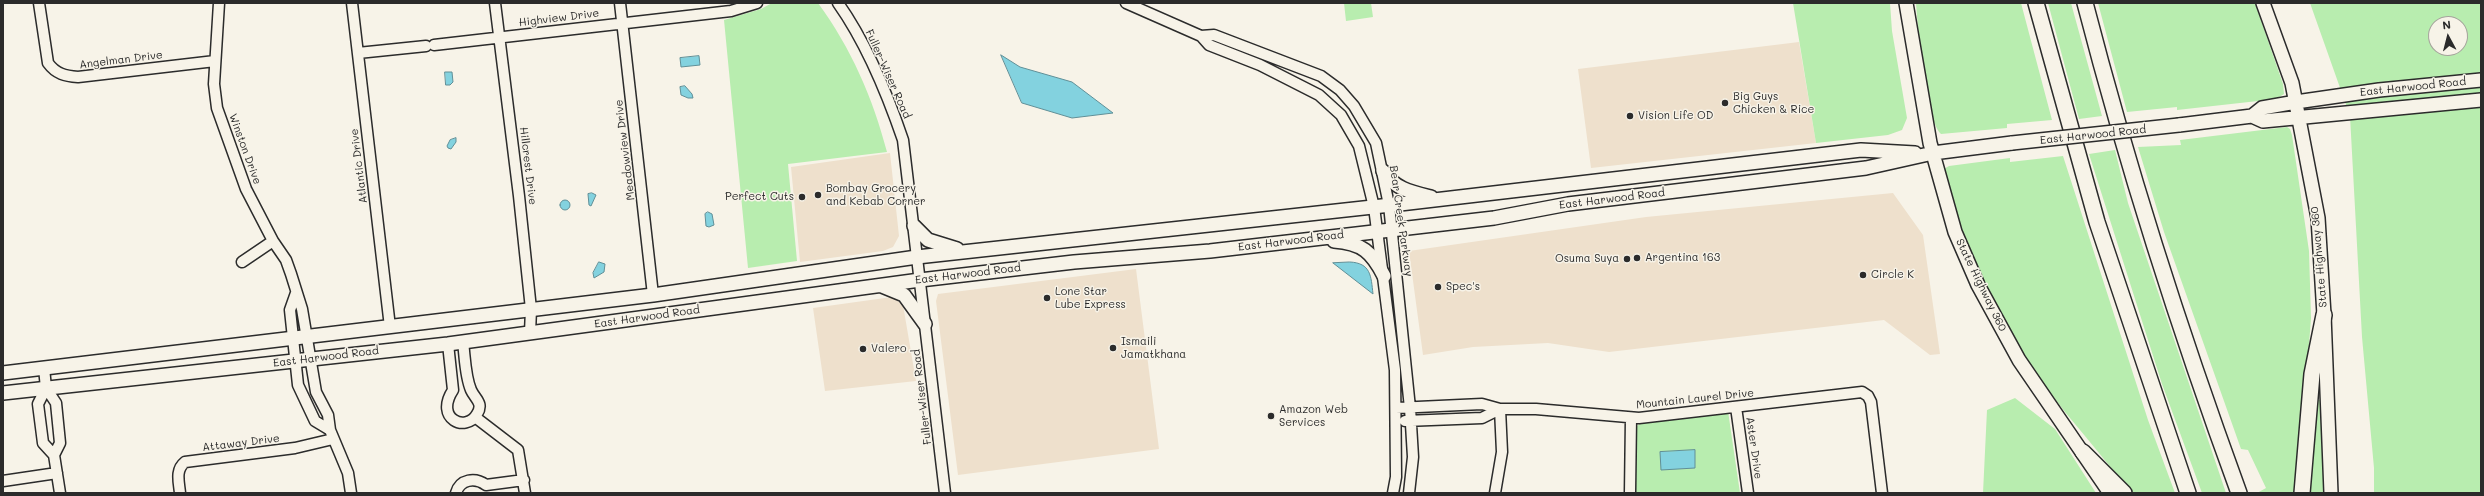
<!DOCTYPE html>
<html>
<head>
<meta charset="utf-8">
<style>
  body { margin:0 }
  #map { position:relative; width:2484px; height:496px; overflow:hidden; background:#f7f3e8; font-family:Mali,sans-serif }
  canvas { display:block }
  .frame { position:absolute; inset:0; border:4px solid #2b2b2b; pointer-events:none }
  .north { position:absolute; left:2428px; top:16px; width:40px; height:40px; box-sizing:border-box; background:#f7f3e8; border:1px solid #a5a39c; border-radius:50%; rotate:353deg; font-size:11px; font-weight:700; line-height:16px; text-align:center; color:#2b2b2b }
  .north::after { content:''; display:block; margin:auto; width:14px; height:18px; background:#2b2b2b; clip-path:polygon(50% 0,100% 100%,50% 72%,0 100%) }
</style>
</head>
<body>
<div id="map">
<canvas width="2484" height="496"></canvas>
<div class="frame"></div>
<div class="north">N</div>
</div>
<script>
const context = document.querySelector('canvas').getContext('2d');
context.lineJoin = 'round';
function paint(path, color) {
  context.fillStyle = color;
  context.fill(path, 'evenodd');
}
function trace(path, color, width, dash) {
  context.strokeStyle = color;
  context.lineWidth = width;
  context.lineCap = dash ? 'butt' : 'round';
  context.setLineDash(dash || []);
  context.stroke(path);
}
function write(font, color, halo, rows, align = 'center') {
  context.font = font + ' Mali,sans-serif';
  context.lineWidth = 3;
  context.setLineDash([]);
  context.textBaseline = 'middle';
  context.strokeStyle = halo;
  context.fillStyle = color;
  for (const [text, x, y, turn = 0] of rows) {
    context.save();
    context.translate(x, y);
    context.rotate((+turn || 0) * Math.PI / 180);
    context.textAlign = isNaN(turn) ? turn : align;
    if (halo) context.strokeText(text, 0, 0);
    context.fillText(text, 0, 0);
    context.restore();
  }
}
paint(new Path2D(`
  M1799 42 1816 143 1591 168 1578 69Z
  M890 153 899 236 893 247 883 251 800 262 791 167Z
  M1893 193 1923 235 1940 354 1930 355 1884 320 1609 352 1548 343 1473 347 1423 355 1409 251 1646 217Z
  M1136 269 1159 449 958 475 936 301 938 294Z
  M892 297 903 305 916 381 825 391 813 308Z`), '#eee0cc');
paint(new Path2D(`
  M772 3H818C851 48 873 98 887 152L788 164 797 261 748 268 724 20 761 9Z
  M1344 3H1371L1373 17 1346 21Z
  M1793 3H1890L1892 31 1907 118 1902 130 1888 135 1816 143Z
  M1916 3H2021L2052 120 2007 124V128L1941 134C1925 118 1918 29 1916 3Z
  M2048 3H2071L2102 116 2079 119Z
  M2098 3H2255L2283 84 2284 94 2276 99 2177 110V107L2127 112Z
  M2310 3H2481V493H2374V468L2362 337 2350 116ZM2436 24H2460V48H2436Z
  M2287 127 2290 129 2292 135 2309 251 2311 318 2298 493H2257L2266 488 2248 450 2241 449 2164 232 2138 147 2181 145 2180 140Z
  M2115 150 2128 203 2226 493H2202L2162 384 2089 154Z
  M2063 156 2148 420 2175 493H2130C2104 456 2072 423 2045 386 2000 322 1962 246 1942 170L1949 166 2010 158V162Z
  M2015 398 2055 429 2096 493H1983L1987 410Z
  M2315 400H2320L2324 493H2308Z
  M1728 411 1740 493H1635L1637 426 1643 421Z`), '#b8edaf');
const water = new Path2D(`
  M1001 55 1020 67 1072 82 1113 113 1072 118 1022 103Z
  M699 56 700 65 681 67 680 58Z
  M445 72H452L453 82 450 85H446Z
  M685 86 692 94 693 98H688L681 95 680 87Z
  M456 138V142L451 149 448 148 447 146 450 140Z
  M592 193 596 195 591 206 589 205 588 194Z
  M560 205a5 5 0 1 1 10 0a5 5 0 1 1-10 0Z
  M708 212 712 214 714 225 709 227 706 226 705 214Z
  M599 262 605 264 604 272 594 278 593 273Z
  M1350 262C1371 263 1371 276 1373 294L1333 263Z
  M1695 450V468L1661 470 1660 452Z`);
paint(water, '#83d2df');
trace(water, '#608f97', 1);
const minor = new Path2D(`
  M39 3 48 63C56 74 65 76 78 77L215 61
  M219 3 214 84 217 108 246 189 273 241 286 260 291 274 302 309 316 392 328 415 330 430 348 473 351 493
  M352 3 390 327
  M495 3 519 196 531 309 530 333
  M620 3 653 295
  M838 3C867 44 887 93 903 140L945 493
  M1126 3 1201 36 1209 45 1260 65 1319 95 1341 115 1359 146 1374 207 1395 370 1396 477 1393 493
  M1201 36 1214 35 1321 76 1340 90 1354 106 1376 143 1389 205 1410 408 1413 457 1409 493
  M434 45 731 11 757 3
  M358 53 426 46
  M242 262 273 241
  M296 293 290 310 298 385 315 421 330 430
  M448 344 453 390C434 419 466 433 477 414 484 403 475 399 471 390 465 376 465 357 463 342
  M44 368 46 388 56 403 60 443 54 455 60 493
  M46 388 38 404 43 443 54 455
  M1736 407 1748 493
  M1396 408 1482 404 1500 409H1536L1639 418 1862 392 1868 396 1871 402 1882 493
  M475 417 518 450 525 493
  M1405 421 1482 418 1500 409
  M3 481 57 473
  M180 493C179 482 175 470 185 462L295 448 333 439
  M456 493C460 479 475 477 486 485L524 480
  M1495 493 1502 452 1500 409
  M1630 493 1631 418`);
const major = new Path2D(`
  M1906 3 1930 143 1955 232 1978 285 2019 360 2110 493
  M2263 3 2292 83 2318 218 2324 315 2331 493
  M2252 116 2263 121 2481 100
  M2179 125 2252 116 2262 108 2296 102 2379 90 2481 80
  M1383 171C1395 189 1410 192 1431 197
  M914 226 928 240 957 249
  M1334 241C1362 243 1372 252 1384 276
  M882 286 904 295 925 324
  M3 373 653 295 917 257 1400 204 1861 150 1915 153
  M3 393 448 344 920 280 1074 262 1210 251 1494 218 1568 204 1866 168 1933 153 2012 143`);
const highway = new Path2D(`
  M2036 3 2097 222 2188 493
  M2085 3C2128 169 2180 332 2239 493
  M2083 452 2124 493
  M2302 493 2312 374 2324 315`);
trace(minor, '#2b2b2b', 13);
trace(major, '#2b2b2b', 16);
trace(highway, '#2b2b2b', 18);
trace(minor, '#f7f3e8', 10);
trace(major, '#f7f3e8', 13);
trace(highway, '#f7f3e8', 15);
const majorBridge = new Path2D(`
  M2012 143 2179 125`);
trace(majorBridge, '#2b2b2b', 16, []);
trace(majorBridge, '#f7f3e8', 13);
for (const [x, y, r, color] of [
  [1725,103,4,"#2b2b2b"],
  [1630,116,4,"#2b2b2b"],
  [818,195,4,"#2b2b2b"],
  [802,197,4,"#2b2b2b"],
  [1637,258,4,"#2b2b2b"],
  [1627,259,4,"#2b2b2b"],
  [1863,275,4,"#2b2b2b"],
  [1438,287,4,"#2b2b2b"],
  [1047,298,4,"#2b2b2b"],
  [1113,348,4,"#2b2b2b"],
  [863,349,4,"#2b2b2b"],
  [1271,416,4,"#2b2b2b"]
]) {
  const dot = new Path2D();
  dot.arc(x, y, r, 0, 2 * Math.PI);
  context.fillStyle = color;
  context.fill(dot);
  trace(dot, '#f7f3e8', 1.5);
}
write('11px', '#2b2b2b', '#f7f3e8', [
  ["Highview Drive",559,18,-7],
  ["Angelman Drive",121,60,-7],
  ["Fuller-Wiser Road",888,74,66],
  ["East Harwood Road",2413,87,-6],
  ["East Harwood Road",2093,135,-6],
  ["Winston Drive",245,149,70],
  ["Meadowview Drive",625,150,-97],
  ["Atlantic Drive",359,166,-97],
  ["Hillcrest Drive",528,166,83],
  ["East Harwood Road",1612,199,-7],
  ["Bear Creek Parkway",1401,221,82],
  ["East Harwood Road",1291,241,-7],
  ["State Highway 360",2319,257,-95],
  ["East Harwood Road",968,274,-7],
  ["State Highway 360",1981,285,64],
  ["East Harwood Road",647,317,-8],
  ["East Harwood Road",326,357,-7],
  ["Fuller-Wiser Road",922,397,-97],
  ["Mountain Laurel Drive",1695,399,-6],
  ["Attaway Drive",241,443,-7],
  ["Aster Drive",1754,448,82]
]);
write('11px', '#2b2b2b', '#f7f3e8', [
  ["Big Guys",1733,97],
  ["Chicken & Rice",1733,110],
  ["Vision Life OD",1638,116],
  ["Bombay Grocery",826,189],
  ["and Kebab Corner",826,202],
  ["Perfect Cuts",794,197,"right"],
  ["Argentina 163",1645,258],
  ["Osuma Suya",1619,259,"right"],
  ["Circle K",1871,275],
  ["Spec's",1446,287],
  ["Lone Star",1055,292],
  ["Lube Express",1055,305],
  ["Ismaili",1121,342],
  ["Jamatkhana",1121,355],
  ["Valero",871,349],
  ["Amazon Web",1279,410],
  ["Services",1279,423]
], 'left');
</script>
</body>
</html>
